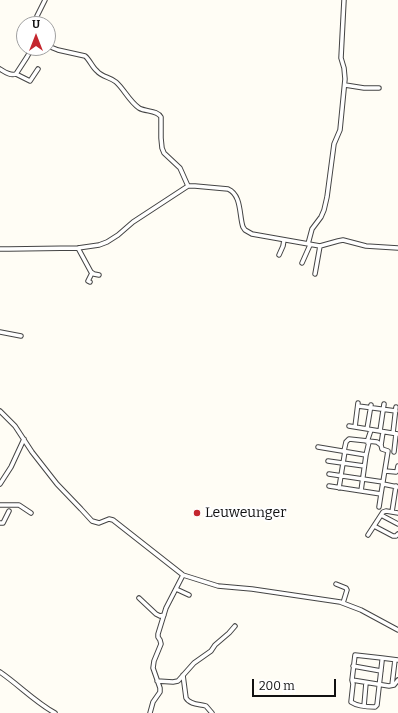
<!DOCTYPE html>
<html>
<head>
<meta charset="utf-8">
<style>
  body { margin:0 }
  #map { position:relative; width:398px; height:713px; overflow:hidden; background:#fffdf5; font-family:Bitter,serif }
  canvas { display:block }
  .north { position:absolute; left:16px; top:16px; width:40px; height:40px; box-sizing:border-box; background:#fff; border:1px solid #a0a0a0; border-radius:50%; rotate:0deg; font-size:11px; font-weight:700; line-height:16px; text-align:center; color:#111 }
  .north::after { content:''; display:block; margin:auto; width:14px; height:18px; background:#c4262e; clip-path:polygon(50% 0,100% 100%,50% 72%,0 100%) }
  .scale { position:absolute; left:252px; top:679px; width:84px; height:18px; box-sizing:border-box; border:2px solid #111; border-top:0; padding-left:5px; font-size:12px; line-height:14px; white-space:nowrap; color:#111; -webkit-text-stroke:3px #fff; paint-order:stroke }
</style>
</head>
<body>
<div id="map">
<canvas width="398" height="713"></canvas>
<div class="north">U</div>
<div class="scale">200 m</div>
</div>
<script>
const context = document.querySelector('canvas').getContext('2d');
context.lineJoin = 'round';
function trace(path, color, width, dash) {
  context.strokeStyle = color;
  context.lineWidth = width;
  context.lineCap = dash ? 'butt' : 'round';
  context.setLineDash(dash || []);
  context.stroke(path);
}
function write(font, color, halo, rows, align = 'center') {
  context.font = font + ' Bitter,serif';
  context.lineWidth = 4;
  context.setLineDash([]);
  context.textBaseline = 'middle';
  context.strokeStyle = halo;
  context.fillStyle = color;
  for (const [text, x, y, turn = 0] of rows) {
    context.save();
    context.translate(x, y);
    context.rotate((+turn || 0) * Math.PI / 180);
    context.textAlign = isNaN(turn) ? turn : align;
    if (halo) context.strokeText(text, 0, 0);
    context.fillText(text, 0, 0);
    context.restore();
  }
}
const minor = new Path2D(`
  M36 24 37 16 45 0
  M48 46 58 50 85 56C90 60 92 67 97 71 102 77 110 77 116 82 124 89 129 101 139 108 146 112 157 110 161 117V138L162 148 164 153 180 168 188 186
  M0 69C5 72 10 76 16 74L27 57 32 48
  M16 74 30 81 38 69
  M345 85 364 88H379
  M308 244 312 229 321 217 324 210 327 197 334 144 340 130 345 79 344 68 341 58 344 0
  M78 248 91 272 94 274 99 275
  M0 249H9L78 248 99 245 107 242 118 235 133 222 188 186H195L228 189C242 195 239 216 243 227L245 230 252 234 320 246 338 241 343 240 366 246 398 248
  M279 255 283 246 284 240
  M302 263 310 245
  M315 274 320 246
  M90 282 88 281 92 273
  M0 332 21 336
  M358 406 396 411
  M0 411 15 426 32 452 57 484 81 509 92 521 99 523 109 519 113 520 183 575 218 586 252 589 340 602 361 610 398 630
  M349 426 398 434
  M355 427 358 403
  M367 429 371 405
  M380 431 384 404
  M393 433 396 407
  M367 442 371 430
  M381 445 383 432
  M318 447 366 455 369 442
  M394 452 396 434
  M328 461 364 466
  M385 471 396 472 397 471 398 466
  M329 474 383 482
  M0 484 11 467 24 439
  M383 484 398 487
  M329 486 381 494 388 451 382 449 381 445 377 442 349 439 346 442 344 451
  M339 488 345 451
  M361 491 366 455
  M0 505H19L31 513
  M379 507 381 494
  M392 512 396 486
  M381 515 398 524
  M0 523H3L9 511
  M374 526 393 536H396L398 534
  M368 535 383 512 386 511 398 513
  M336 584 346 588 347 590 343 603
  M176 589 189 595
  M139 598 156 614 160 616 164 615
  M398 660 382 658V661L377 705 375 707C368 707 357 706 351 702L353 684 352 680 389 686 394 685 398 680
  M353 666 381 671
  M0 672C19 685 35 702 55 713
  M183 675 186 698C190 705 200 704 206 706L212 713
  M352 680 355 655 382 658
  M157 681 173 682 178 681 194 663 211 651 215 645 229 633 235 626
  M392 685 395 660
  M364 706 366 683
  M150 713 153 702 160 692V688L153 668 154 661 161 644 160 640 158 637V634L166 608 183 575`);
trace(minor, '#444', 5.5);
trace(minor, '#fff', 3.5);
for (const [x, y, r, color] of [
  [197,513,4,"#c4262e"]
]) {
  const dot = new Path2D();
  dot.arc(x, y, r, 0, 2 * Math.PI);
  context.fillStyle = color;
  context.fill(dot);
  trace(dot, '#fff', 1.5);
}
write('14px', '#111', '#fff', [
  ["Leuweunger",205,513]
], 'left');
</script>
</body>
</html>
